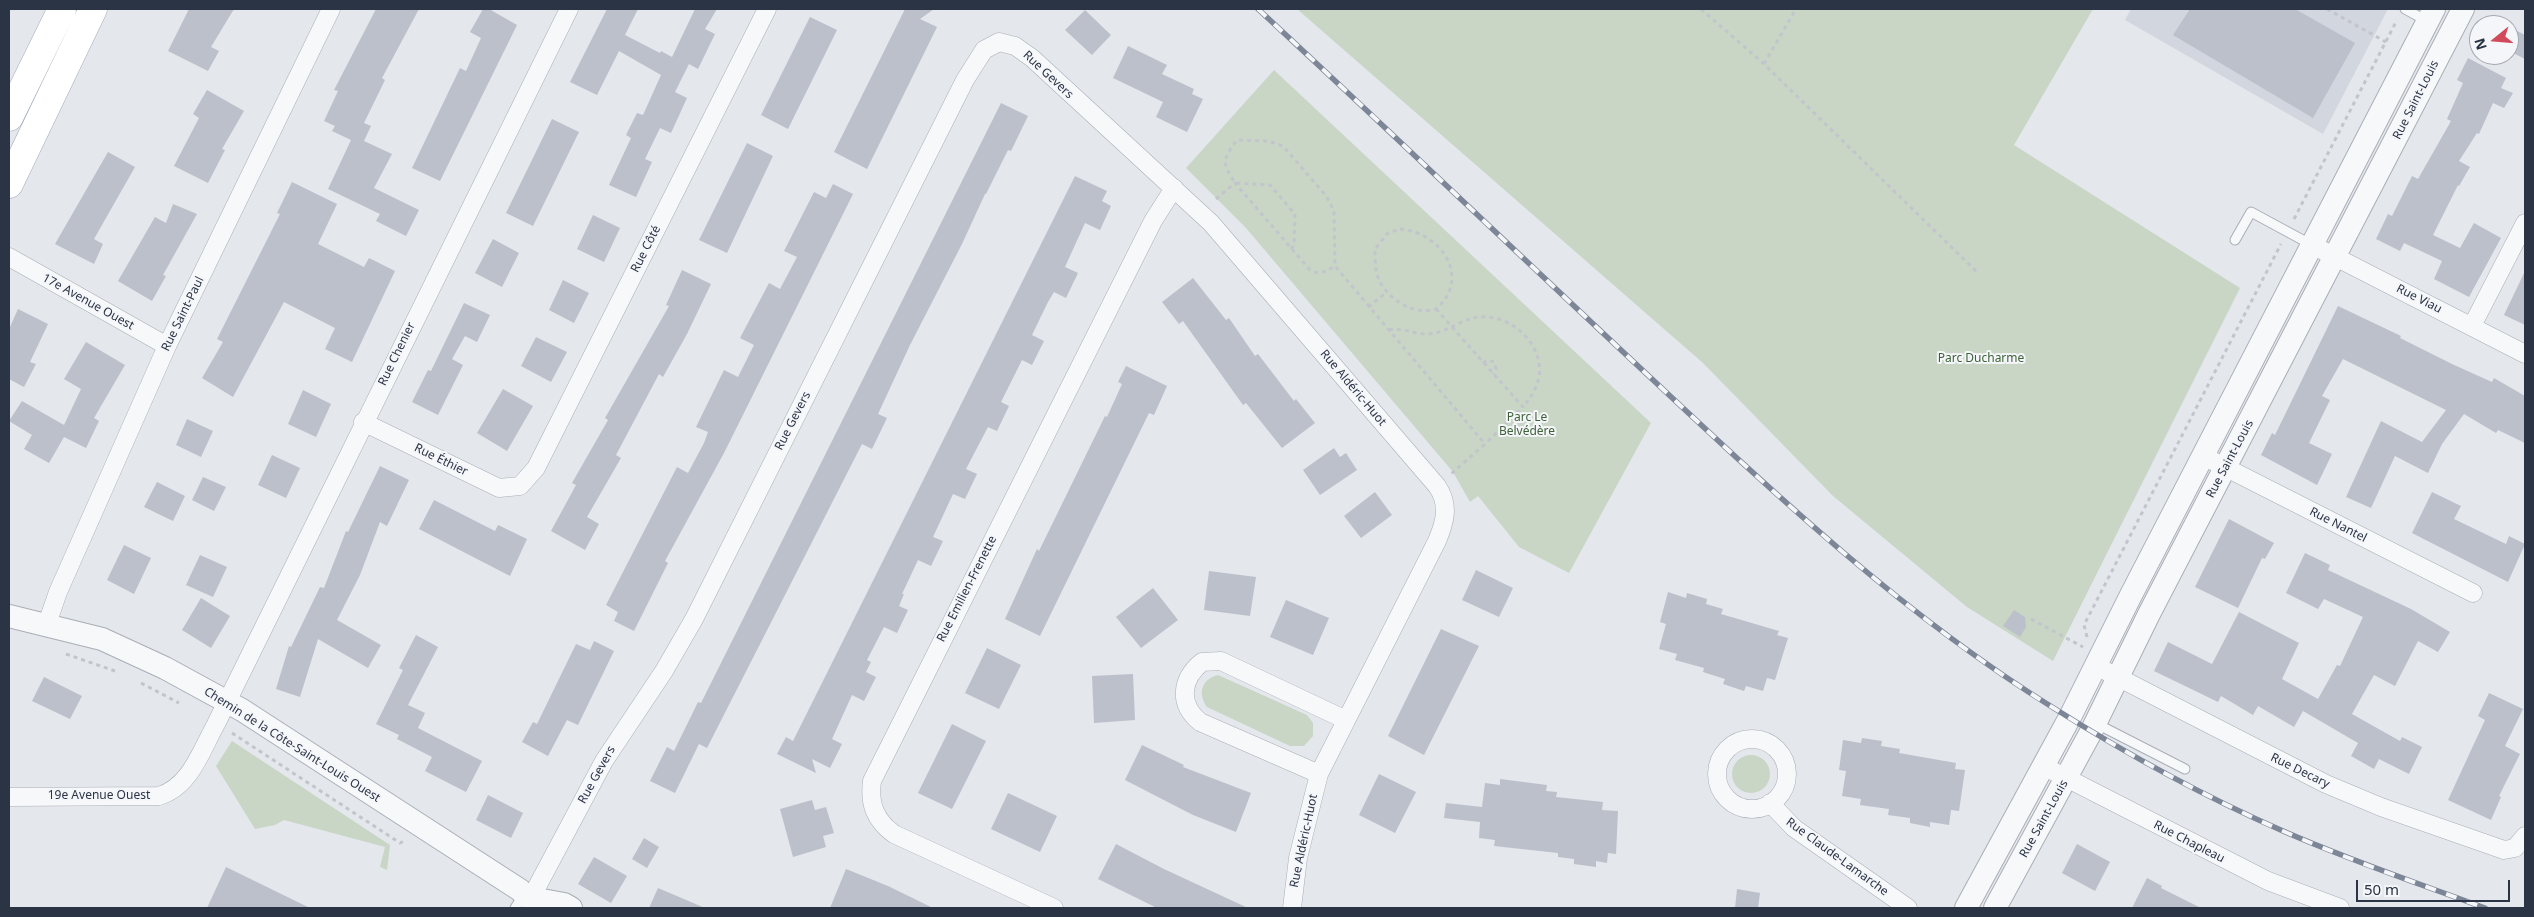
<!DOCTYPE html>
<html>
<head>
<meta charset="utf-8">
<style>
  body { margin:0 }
  #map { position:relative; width:2534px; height:917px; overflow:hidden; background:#e4e7ec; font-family:"Noto Sans",sans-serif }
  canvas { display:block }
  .frame { position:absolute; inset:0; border:10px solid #2b3445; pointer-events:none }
  .north { position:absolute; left:2469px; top:15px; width:50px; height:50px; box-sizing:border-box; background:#f4f6f9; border:1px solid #a4a8b1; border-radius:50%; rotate:253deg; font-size:14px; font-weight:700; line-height:20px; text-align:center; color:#2b3445 }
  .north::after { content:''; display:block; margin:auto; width:18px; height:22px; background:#d1495b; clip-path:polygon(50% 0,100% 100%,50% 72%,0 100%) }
  .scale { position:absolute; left:2356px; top:880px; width:154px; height:22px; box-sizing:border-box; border:2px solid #2b3445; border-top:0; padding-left:6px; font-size:15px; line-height:18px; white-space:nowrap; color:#2b3445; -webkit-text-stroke:4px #f4f6f9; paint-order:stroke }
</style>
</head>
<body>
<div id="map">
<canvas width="2534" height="917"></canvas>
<div class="frame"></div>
<div class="north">N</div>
<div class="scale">50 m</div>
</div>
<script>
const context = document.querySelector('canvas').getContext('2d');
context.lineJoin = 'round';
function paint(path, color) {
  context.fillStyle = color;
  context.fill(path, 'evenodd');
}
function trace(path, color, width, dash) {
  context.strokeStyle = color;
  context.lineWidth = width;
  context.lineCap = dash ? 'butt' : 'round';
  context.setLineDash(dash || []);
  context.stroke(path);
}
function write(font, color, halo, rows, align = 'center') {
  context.font = font + ' "Noto Sans",sans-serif';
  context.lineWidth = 4;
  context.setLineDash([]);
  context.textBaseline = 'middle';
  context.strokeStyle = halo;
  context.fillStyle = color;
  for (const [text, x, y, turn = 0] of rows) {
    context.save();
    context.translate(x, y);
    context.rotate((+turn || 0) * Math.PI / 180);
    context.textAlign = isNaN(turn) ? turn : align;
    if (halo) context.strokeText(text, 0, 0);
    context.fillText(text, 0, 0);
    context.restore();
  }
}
paint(new Path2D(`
  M2131 9H2388L2323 134 2125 20Z`), '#d2d6de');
paint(new Path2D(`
  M1297 9H2093L2014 145 2240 288 2053 661 1967 607 1833 496 1703 363Z
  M1274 70 1651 423 1569 573 1519 547 1478 496 1470 502 1453 472 1246 228 1186 168Z
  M1218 675 1307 715 1313 723V736L1304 746H1290L1207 707C1197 693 1202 679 1218 675Z
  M232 741 390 845 387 870 380 867 385 847 284 820 275 825 255 829 216 766Z
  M1732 774a19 19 0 1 1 38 0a19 19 0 1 1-38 0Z`), '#c9d6c5');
paint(new Path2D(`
  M189 9H234L211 47 219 51 208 71 168 51Z
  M376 9H419L382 78 385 80 364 123 371 126 364 141 392 154 374 188 419 210 406 236 376 221 380 214 328 189 351 140 332 131 335 126 324 121 338 91 334 90Z
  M483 9H489L517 25 440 181 412 168 460 68 466 71 481 38 470 32Z
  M607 9H638L625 35 660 53 661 51 672 57 695 9H717L705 29 715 34 698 69 689 64 675 92 687 98 671 133 660 128 645 159 652 162 636 197 609 185 631 138 626 135 637 113 643 115 661 75 619 51 597 95 570 82Z
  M905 9H934L920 19 937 27 867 169 834 152Z
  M2190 9H2295L2355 43 2313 118 2173 35Z
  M1085 10 1111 35 1092 55 1065 30Z
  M810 17 837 30 788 129 761 115Z
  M2509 27 2525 35V59L2509 51Z
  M1128 46 1167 65 1162 74 1194 89 1192 94 1203 99 1187 132 1156 117 1163 102 1113 78Z
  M2468 58 2506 78 2501 88 2513 93 2504 108 2493 103 2479 134 2477 133 2459 161 2470 167 2459 186 2458 185 2433 235 2460 248 2474 223 2501 238 2469 297 2434 279 2442 261 2404 243 2400 251 2376 239 2388 214 2392 216 2412 176 2418 179 2451 121 2447 119 2463 83 2457 80Z
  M207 90 244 111 222 149 225 150 208 183 174 166 199 118 193 114Z
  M1001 103 1028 116 1011 151 1008 150 986 194H985L962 244 910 345 878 414 887 418 872 449 862 444 707 748 699 744 675 793 650 781 667 747 674 751 698 702 701 703Z
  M552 119 579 132 533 226 506 213Z
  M747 143 773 156 727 253 699 240Z
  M108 152 135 167 94 239 103 244 94 264 55 244Z
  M1075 176 1107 191 1102 201 1111 206 1100 230 1085 223 1065 267 1078 273 1066 298 1054 292 1048 302 1032 335 1044 341 1032 365 1022 360 1001 402 1009 406 997 431 988 427 966 469 977 474 965 499 953 494 933 537 943 541 931 566 918 560 902 594H904L899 606 908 610 897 633 884 627 867 660 871 662 866 672 876 677 864 701 852 695 832 739 842 744 830 768 812 759 816 773 777 754 786 737 793 741Z
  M292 182 337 204 318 244 364 267 369 258 395 271 352 362 325 349 335 328 284 302 233 397 202 378 223 342 217 339 280 214 277 213Z
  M833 184 853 194 724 453 665 561 668 563 634 631 614 621 618 612 606 605 677 467 688 473 704 443 708 432 696 427 724 370 738 377 754 345 740 338 769 283 780 289 797 257 784 251 814 192 826 198Z
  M173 204 197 214 163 275 166 276 152 301 118 281 155 217 166 223Z
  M593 215 620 228 604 262 577 249Z
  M493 239 519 253 502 287 475 273Z
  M682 270 711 284 687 334 663 377 659 374 616 455 621 458 587 517 599 524 585 550 551 531 576 485 572 483 608 420 605 418 669 306 666 305Z
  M2525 271V325L2504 315Z
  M1193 278 1226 320 1229 318 1255 356 1258 354 1294 401 1296 399 1315 423 1282 448 1246 403 1243 405 1183 321 1179 324 1162 302Z
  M563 280 589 293 574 323 549 310Z
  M464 303 490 315 477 342 465 336 452 359 463 365 438 415 412 402 428 370 431 371Z
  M2338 306 2401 336 2400 338 2452 364 2492 382 2494 378 2525 396V443L2498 430 2496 433 2464 414 2442 444 2428 473 2395 456 2371 508 2346 497 2381 421 2422 442 2446 410 2343 359 2322 396 2330 400 2309 443 2332 454 2317 485 2261 455 2272 433 2275 435Z
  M18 309 48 324 30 362 36 364 24 387 9 379V329Z
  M536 337 567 352 551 382 521 366Z
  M86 342 125 365 94 418 99 421 86 448 64 437 49 463 24 449 32 435 9 421 22 401 64 425 81 389 64 379Z
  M1126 366 1167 386 1154 415 1149 413 1040 636 1005 619 1037 549 1039 551 1105 416 1107 417 1122 384 1118 382Z
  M503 389 533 406 507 451 477 433Z
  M303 390 331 404 316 437 288 424Z
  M187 419 213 431 201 457 176 445Z
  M1334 448 1340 457 1346 453 1357 470 1320 495 1303 470Z
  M272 455 300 468 286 498 258 485Z
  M380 466 409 480 387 526 380 522 360 575 337 620 381 645 368 668 318 639 300 697 276 689 289 646 291 647 320 587 324 588 346 531 348 532Z
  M203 477 226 487 214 511 192 500Z
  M157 482 185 496 173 521 144 507Z
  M1375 492 1392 515 1361 538 1344 516Z
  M2432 492 2461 506 2454 519 2506 544 2509 536 2525 544 2508 582 2412 533Z
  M434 500 495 531 498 525 527 539 510 576 419 529Z
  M2229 519 2274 543 2265 559 2262 558 2238 608 2195 587Z
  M124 545 151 558 134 594 107 580Z
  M2305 553 2330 565 2328 570 2411 609 2450 632 2438 652 2418 641 2395 686 2374 675 2352 714 2400 741 2402 737 2422 747 2409 774 2379 759 2374 769 2351 756 2358 743 2303 711 2294 727 2258 706 2253 715 2221 696 2218 702 2154 671 2168 642 2212 664 2239 612 2299 643 2282 679 2318 699 2337 665 2340 666 2363 617 2324 599 2318 609 2286 593Z
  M200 555 227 567 213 597 186 585Z
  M1476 570 1513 588 1499 617 1462 600Z
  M1209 571 1256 577 1250 616 1204 610Z
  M1153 588 1178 620 1141 648 1116 617Z
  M1668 592 1686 598 1687 593 1707 599 1706 604 1723 609 1721 614 1779 631 1777 635 1788 638 1775 680 1767 678 1763 691 1746 686 1744 691 1723 684 1725 679 1703 672 1704 668 1675 660 1677 654 1659 649 1666 624 1660 622Z
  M201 598 230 616 211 648 182 630Z
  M1286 600 1329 618 1313 655 1270 637Z
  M2014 610 2025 617 2026 627 2020 637 2003 626Z
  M1441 629 1479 646 1424 755 1388 736Z
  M416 635 438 647 408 705 425 713 418 728 482 761 466 792 425 771 432 757 397 739 399 735 376 724 403 670 399 668Z
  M594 641 614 651 578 725 567 720 548 756 522 742 533 722 537 724 576 644 590 650Z
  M987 648 1021 665 999 709 965 693Z
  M1133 674 1135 720 1094 723 1092 676Z
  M44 677 82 696 70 719 32 701Z
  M2489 693 2523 709 2505 746 2520 754 2499 796 2501 797 2491 820 2448 800 2485 720 2478 716Z
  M952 724 986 741 952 809 918 793Z
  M1862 738 1882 741 1881 746 1900 749 1899 753 1956 763 1955 769 1965 770 1959 811 1951 810 1949 825 1930 822V827L1910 823V818L1888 815 1889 809 1860 805 1861 799 1842 796 1846 771 1839 770 1843 740 1861 743Z
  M1142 745 1184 765 1183 767 1251 793 1236 832 1193 815 1125 780Z
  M1379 774 1416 792 1395 833 1359 815Z
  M1500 779 1547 785 1546 791 1557 792 1556 797 1603 802 1602 810 1618 811 1616 854 1608 853 1607 863 1596 861V867L1574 864V859L1558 857V853L1494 846 1495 840 1479 838 1480 822 1444 818 1446 803 1482 807 1485 783 1500 785Z
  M1008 793 1057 816 1040 852 991 829Z
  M488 795 523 813 511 838 476 820Z
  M812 800 815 810 826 807 834 833 823 836 826 847 793 857 780 809Z
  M644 838 659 847 647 868 632 859Z
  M1116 844 1164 869 1248 908H1157L1098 879Z
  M2077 844 2110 862 2095 891 2062 873Z
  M594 857 627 876 611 903 578 884Z
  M226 867 310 908H207Z
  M846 869 888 886 933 908H830Z
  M2147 878 2162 886 2161 888 2201 908H2132Z
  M658 888 705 908H649Z
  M1737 889 1760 893 1758 908H1735Z`), '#bbc0ca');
const service = new Path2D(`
  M2405 9 2427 21
  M2235 240 2251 212 2312 245
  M2095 723 2185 769
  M515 908 524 894`);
const minor = new Path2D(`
  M2312 245 2525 354
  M9 257 167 346
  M2472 326 2525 223
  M363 422 499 488 520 486 536 468 767 9
  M2203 456 2473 593
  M47 624 58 592 167 346 331 9
  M2096 666 2326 784 2381 807 2504 850 2515 848 2525 836
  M1717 774a35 35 0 1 1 70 0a35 35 0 1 1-70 0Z
  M2043 766 2268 881 2340 908
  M1319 774 1200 722C1178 704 1181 679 1202 662L1221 661 1346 720
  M9 797 159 796C190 787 201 751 216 724L569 9
  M1770 803 1794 828 1908 908
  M531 898 604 761 664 671 694 619 965 80 984 50 999 42 1015 46 1032 58 1211 223 1437 486C1450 505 1445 522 1437 541L1319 774 1298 858 1292 908
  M1054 908 894 834C875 820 869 804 872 781L1153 221 1174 188`);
const tertiary = new Path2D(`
  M9 616 102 639 165 668 242 710 520 890 539 908
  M531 898 564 904 571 908
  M1966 908 2070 717 2131 595 2434 9
  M1995 908 2092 730 2149 614 2463 9`);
const primary = new Path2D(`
  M9 117 62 9
  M9 184 93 9`);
trace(service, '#a9aeb7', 11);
trace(minor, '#a9aeb7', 19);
trace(tertiary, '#a9aeb7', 24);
trace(primary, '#a3abb8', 29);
trace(new Path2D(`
  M1701 9 1764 64 1979 274
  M2327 9 2386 42
  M1764 64 1796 9
  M1216 199 1235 183 1310 270C1320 276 1326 271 1335 266L1485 444 1451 474
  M2294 219 2397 20
  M1400 229C1441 232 1472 278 1436 309 1414 316 1389 300 1379 280 1375 271 1375 259 1375 249L1388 233Z
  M1291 249 1294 245 1295 214 1270 185 1235 183C1222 163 1222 160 1237 140L1268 141 1283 146 1327 197 1334 211 1335 266
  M1368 307 1387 292
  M1436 309 1523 407 1485 444
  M1389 330C1401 327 1414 334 1426 334 1444 334 1457 322 1473 318 1500 312 1528 330 1537 355 1544 376 1536 391 1523 407
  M1483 363 1488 360 1494 362 1496 369 1493 374
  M2031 619 2083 647
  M2087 637 2084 625 2281 244
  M66 654 115 671
  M141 683 179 703
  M232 733 400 843 406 840`), '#c2c5cb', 3, [4, 4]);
trace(service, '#f7f8fa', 9);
trace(minor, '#f7f8fa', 18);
trace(tertiary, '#f7f8fa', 22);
trace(primary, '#fff', 28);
const rail = new Path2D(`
  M1258 9C1390 131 1520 256 1652 379 1778 497 1904 615 2052 707 2125 753 2203 796 2283 831 2349 860 2417 883 2485 908`);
trace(rail, '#7d8696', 5.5);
trace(rail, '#f4f6f9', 4, [11]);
write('12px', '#2b3445', '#f4f6f9', [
  ["Rue Gevers",1048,75,43],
  ["Rue Saint-Louis",2416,100,-63],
  ["Rue Côté",646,249,-63],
  ["Rue Viau",2419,299,27],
  ["17e Avenue Ouest",88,302,29],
  ["Rue Saint-Paul",183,314,-64],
  ["Rue Chenier",397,354,-64],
  ["Rue Aldéric-Huot",1353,388,50],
  ["Rue Gevers",793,421,-63],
  ["Rue Saint-Louis",2230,459,-62],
  ["Rue Éthier",441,460,26],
  ["Rue Nantel",2338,525,27],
  ["Rue Emilien-Frenette",967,589,-63],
  ["Chemin de la Côte-Saint-Louis Ouest",292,745,32],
  ["Rue Decary",2300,771,26],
  ["Rue Gevers",597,775,-61],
  ["19e Avenue Ouest",99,796],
  ["Rue Saint-Louis",2044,819,-61],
  ["Rue Aldéric-Huot",1304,841,-78],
  ["Rue Chapleau",2189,842,27],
  ["Rue Claude-Lamarche",1837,857,36]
]);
write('12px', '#3f6138', '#f4f6f9', [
  ["Parc Ducharme",1981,359],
  ["Parc Le",1527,418],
  ["Belvédère",1527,432]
]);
</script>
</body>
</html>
